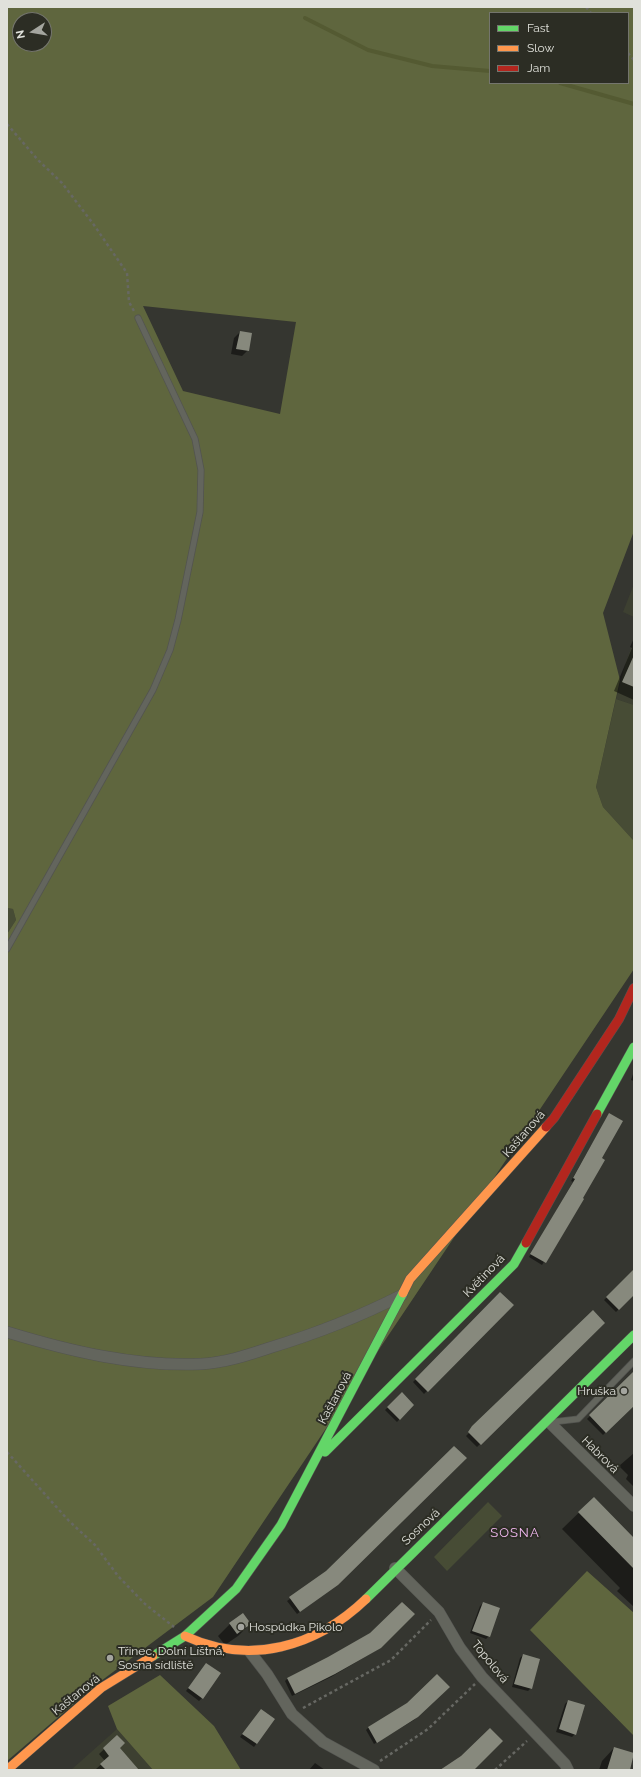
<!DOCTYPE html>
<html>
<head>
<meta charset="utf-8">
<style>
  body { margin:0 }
  #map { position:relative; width:641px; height:1777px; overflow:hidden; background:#353630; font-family:Raleway,sans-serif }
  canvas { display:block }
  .frame { position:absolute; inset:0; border:8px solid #e0e1db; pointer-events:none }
  .legend { position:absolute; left:489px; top:12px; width:140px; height:72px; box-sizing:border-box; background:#2c2d24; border:1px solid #74756d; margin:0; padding:5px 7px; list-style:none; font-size:12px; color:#e0e1db }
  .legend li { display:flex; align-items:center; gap:8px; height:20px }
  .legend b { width:20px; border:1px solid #74756d }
  .north { position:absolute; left:12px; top:12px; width:40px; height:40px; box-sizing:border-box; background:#2c2d24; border:1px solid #74756d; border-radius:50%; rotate:258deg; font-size:11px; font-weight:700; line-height:16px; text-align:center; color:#e0e1db }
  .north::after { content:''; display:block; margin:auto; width:14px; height:18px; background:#a4a59f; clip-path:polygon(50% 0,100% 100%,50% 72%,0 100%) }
</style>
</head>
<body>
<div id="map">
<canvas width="641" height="1777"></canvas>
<div class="frame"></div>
<ul class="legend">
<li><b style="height:5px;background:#63d668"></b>Fast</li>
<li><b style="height:5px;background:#ff974d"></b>Slow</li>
<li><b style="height:5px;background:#b3261e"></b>Jam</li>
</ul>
<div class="north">N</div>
</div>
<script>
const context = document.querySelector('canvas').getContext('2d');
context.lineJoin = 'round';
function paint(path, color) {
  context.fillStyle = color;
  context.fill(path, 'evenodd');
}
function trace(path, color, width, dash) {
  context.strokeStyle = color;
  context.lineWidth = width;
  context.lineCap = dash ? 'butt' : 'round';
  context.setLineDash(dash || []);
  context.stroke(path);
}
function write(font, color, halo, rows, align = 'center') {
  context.font = font + ' Raleway,sans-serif';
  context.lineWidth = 4;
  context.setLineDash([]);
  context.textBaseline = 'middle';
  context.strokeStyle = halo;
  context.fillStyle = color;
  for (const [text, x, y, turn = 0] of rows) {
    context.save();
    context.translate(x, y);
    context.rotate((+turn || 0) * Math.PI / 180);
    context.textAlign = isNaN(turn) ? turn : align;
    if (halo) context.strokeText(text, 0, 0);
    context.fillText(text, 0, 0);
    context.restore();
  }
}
paint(new Path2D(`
  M634 584V617L623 612Z
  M634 641V705L616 699 626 662Z
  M117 1729 153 1770H71Z`), '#3d4031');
paint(new Path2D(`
  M616 699 634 705V841L603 807 596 787Z
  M7 908 13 909 16 920 7 934Z
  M488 1502 502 1516 447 1571 434 1557Z`), '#474c35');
paint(new Path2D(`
  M7 7H634V531L603 613 620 680 596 787 603 807 634 841V969L213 1597 97 1684 7 1761V934L16 920 13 909 7 908ZM490 13H628V83H490ZM20 20H44V44H20ZM143 306 296 322 280 414 183 391Z
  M587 1571 634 1613V1736L530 1630Z
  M160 1675 214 1726 241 1770H153L117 1729 108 1706Z`), '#5f663e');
paint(new Path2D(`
  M240 332 248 350 242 356 231 354 234 338Z
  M634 638V700L614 691 632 648 630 647Z
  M634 1071V1081L631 1080Z
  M609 1114 600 1159 581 1198 582 1199 542 1265 529 1257 573 1182 571 1181Z
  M634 1271V1294L616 1312 604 1300Z
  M501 1294 512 1305 424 1394 413 1382Z
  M593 1312 602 1325 477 1447 466 1436Z
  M631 1375 634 1378V1404L603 1435 587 1419Z
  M402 1394 413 1405 397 1422 385 1410Z
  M634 1453V1487L626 1479 628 1475 619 1466Z
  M594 1498 634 1539V1607L617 1591 620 1588 562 1529Z
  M327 1572 334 1587 297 1614 287 1601Z
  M483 1603 489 1636 486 1639 470 1633 480 1606Z
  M413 1614 377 1650 331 1677 292 1696 285 1681 287 1679Z
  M230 1624H250L238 1636 225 1645 218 1636Z
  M523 1655 531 1688 528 1691 512 1687 520 1658Z
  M204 1667 202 1698 199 1701 186 1691Z
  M448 1687 414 1720 374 1744 366 1730 368 1728Z
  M568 1701 575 1734 572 1737 556 1732 565 1704Z
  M261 1710 274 1720 254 1747 240 1737Z
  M117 1737 118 1748 137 1770 96 1769 105 1761 99 1754Z
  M614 1748 629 1770H599L602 1761Z
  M315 1763 325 1770H309Z`), '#0007');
trace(new Path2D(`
  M305 18 368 50 432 66 490 71
  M560 83 634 104`), '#545a32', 4);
paint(new Path2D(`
  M240 331 252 333 249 351 236 349Z
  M634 655V687L622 682Z
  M609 1113 623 1121 602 1158 605 1160 583 1198 584 1199 546 1263 530 1254 575 1179 573 1178Z
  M634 1269V1295L619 1310 606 1297Z
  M500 1292 514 1305 428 1392 415 1379Z
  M593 1310 605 1323 481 1445 468 1432 472 1426Z
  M634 1371V1406L606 1433 589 1415Z
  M402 1392 414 1405 400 1420 387 1407Z
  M454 1446 467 1458 338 1585 300 1612 289 1597 326 1571Z
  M594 1497 634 1538V1569L578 1512Z
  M402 1602 415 1614 381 1648 335 1674 295 1694 287 1678 328 1657 370 1633Z
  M483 1602 500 1608 490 1637 472 1631Z
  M243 1613 251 1624 237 1634 229 1623Z
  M523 1654 540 1659 532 1689 514 1684Z
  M206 1663 221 1673 203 1699 188 1688Z
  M437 1674 450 1687 418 1717 377 1743 368 1727 407 1703Z
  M568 1700 585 1705 576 1735 559 1729Z
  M261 1709 275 1719 257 1744 242 1734Z
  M490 1728 503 1741 474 1770H440L461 1756Z
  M117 1735 125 1743 120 1748 139 1770H106L100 1764 109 1756 103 1748Z
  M614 1747 634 1753 630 1770H607Z`), '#87897d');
const lane = new Path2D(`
  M7 949 153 690 170 650 178 620 200 512 201 470 195 439 138 318
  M552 1422 578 1419 634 1361`);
const street = new Path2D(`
  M7 1332C69 1351 136 1367 201 1364 224 1363 248 1355 269 1348 315 1334 359 1317 402 1295
  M549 1422 634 1506
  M395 1568 439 1612 460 1648 482 1677 565 1764 568 1770
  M250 1652 267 1674 292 1714 323 1742 374 1770`);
const fast = new Path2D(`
  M597 1114 634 1047
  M325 1452 514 1264 526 1243
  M366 1599 634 1335
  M153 1656 185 1636 236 1589 281 1525 403 1293`);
const slow = new Path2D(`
  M403 1293 410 1279 546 1127
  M185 1636C250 1666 316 1647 366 1599
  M7 1770 101 1688 153 1656`);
const jam = new Path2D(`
  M546 1127 554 1118 619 1019 634 988
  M526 1243 597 1114`);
trace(lane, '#535450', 7);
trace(street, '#535450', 12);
trace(fast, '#535450', 10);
trace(slow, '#535450', 10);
trace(jam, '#535450', 10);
trace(new Path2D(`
  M586 7 591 13
  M628 53 634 60
  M7 124 38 160 62 183 94 225 127 273 129 302 134 311
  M7 1452 69 1521 95 1545 118 1576 145 1604 174 1627
  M303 1708 391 1660 431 1620
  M380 1761 428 1729 475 1684
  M495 1770 527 1741`), '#676863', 2.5, [3, 3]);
trace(lane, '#63655d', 5.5);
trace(street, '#63655d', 11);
trace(fast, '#63d668', 9);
trace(slow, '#ff974d', 9);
trace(jam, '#b3261e', 9);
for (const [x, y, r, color] of [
  [624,1391,4,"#a4a59f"],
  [241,1627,4,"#a4a59f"],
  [110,1658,4,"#a4a59f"]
]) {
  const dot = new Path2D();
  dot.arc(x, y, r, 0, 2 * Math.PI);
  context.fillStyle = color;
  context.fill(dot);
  trace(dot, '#2c2d24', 1.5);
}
write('12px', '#e0e1db', '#2c2d24', [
  ["Kaštanová",524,1134,-49],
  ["Květinová",484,1276,-46],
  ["Kaštanová",335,1398,-62],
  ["Habrová",600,1455,45],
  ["Sosnová",421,1527,-43],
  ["Topolová",490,1662,51],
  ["Kaštanová",76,1695,-39]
]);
write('12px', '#e0e1db', '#2c2d24', [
  ["Hruška",616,1391,"right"],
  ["Hospůdka Pikolo",249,1627],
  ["Třinec, Dolní Líštná,",118,1651],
  ["Sosna sídliště",118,1665]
], 'left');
context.letterSpacing = '1px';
write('13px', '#f4baf3', '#2c2d24', [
  ["SOSNA",515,1533]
]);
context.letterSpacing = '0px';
</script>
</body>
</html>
